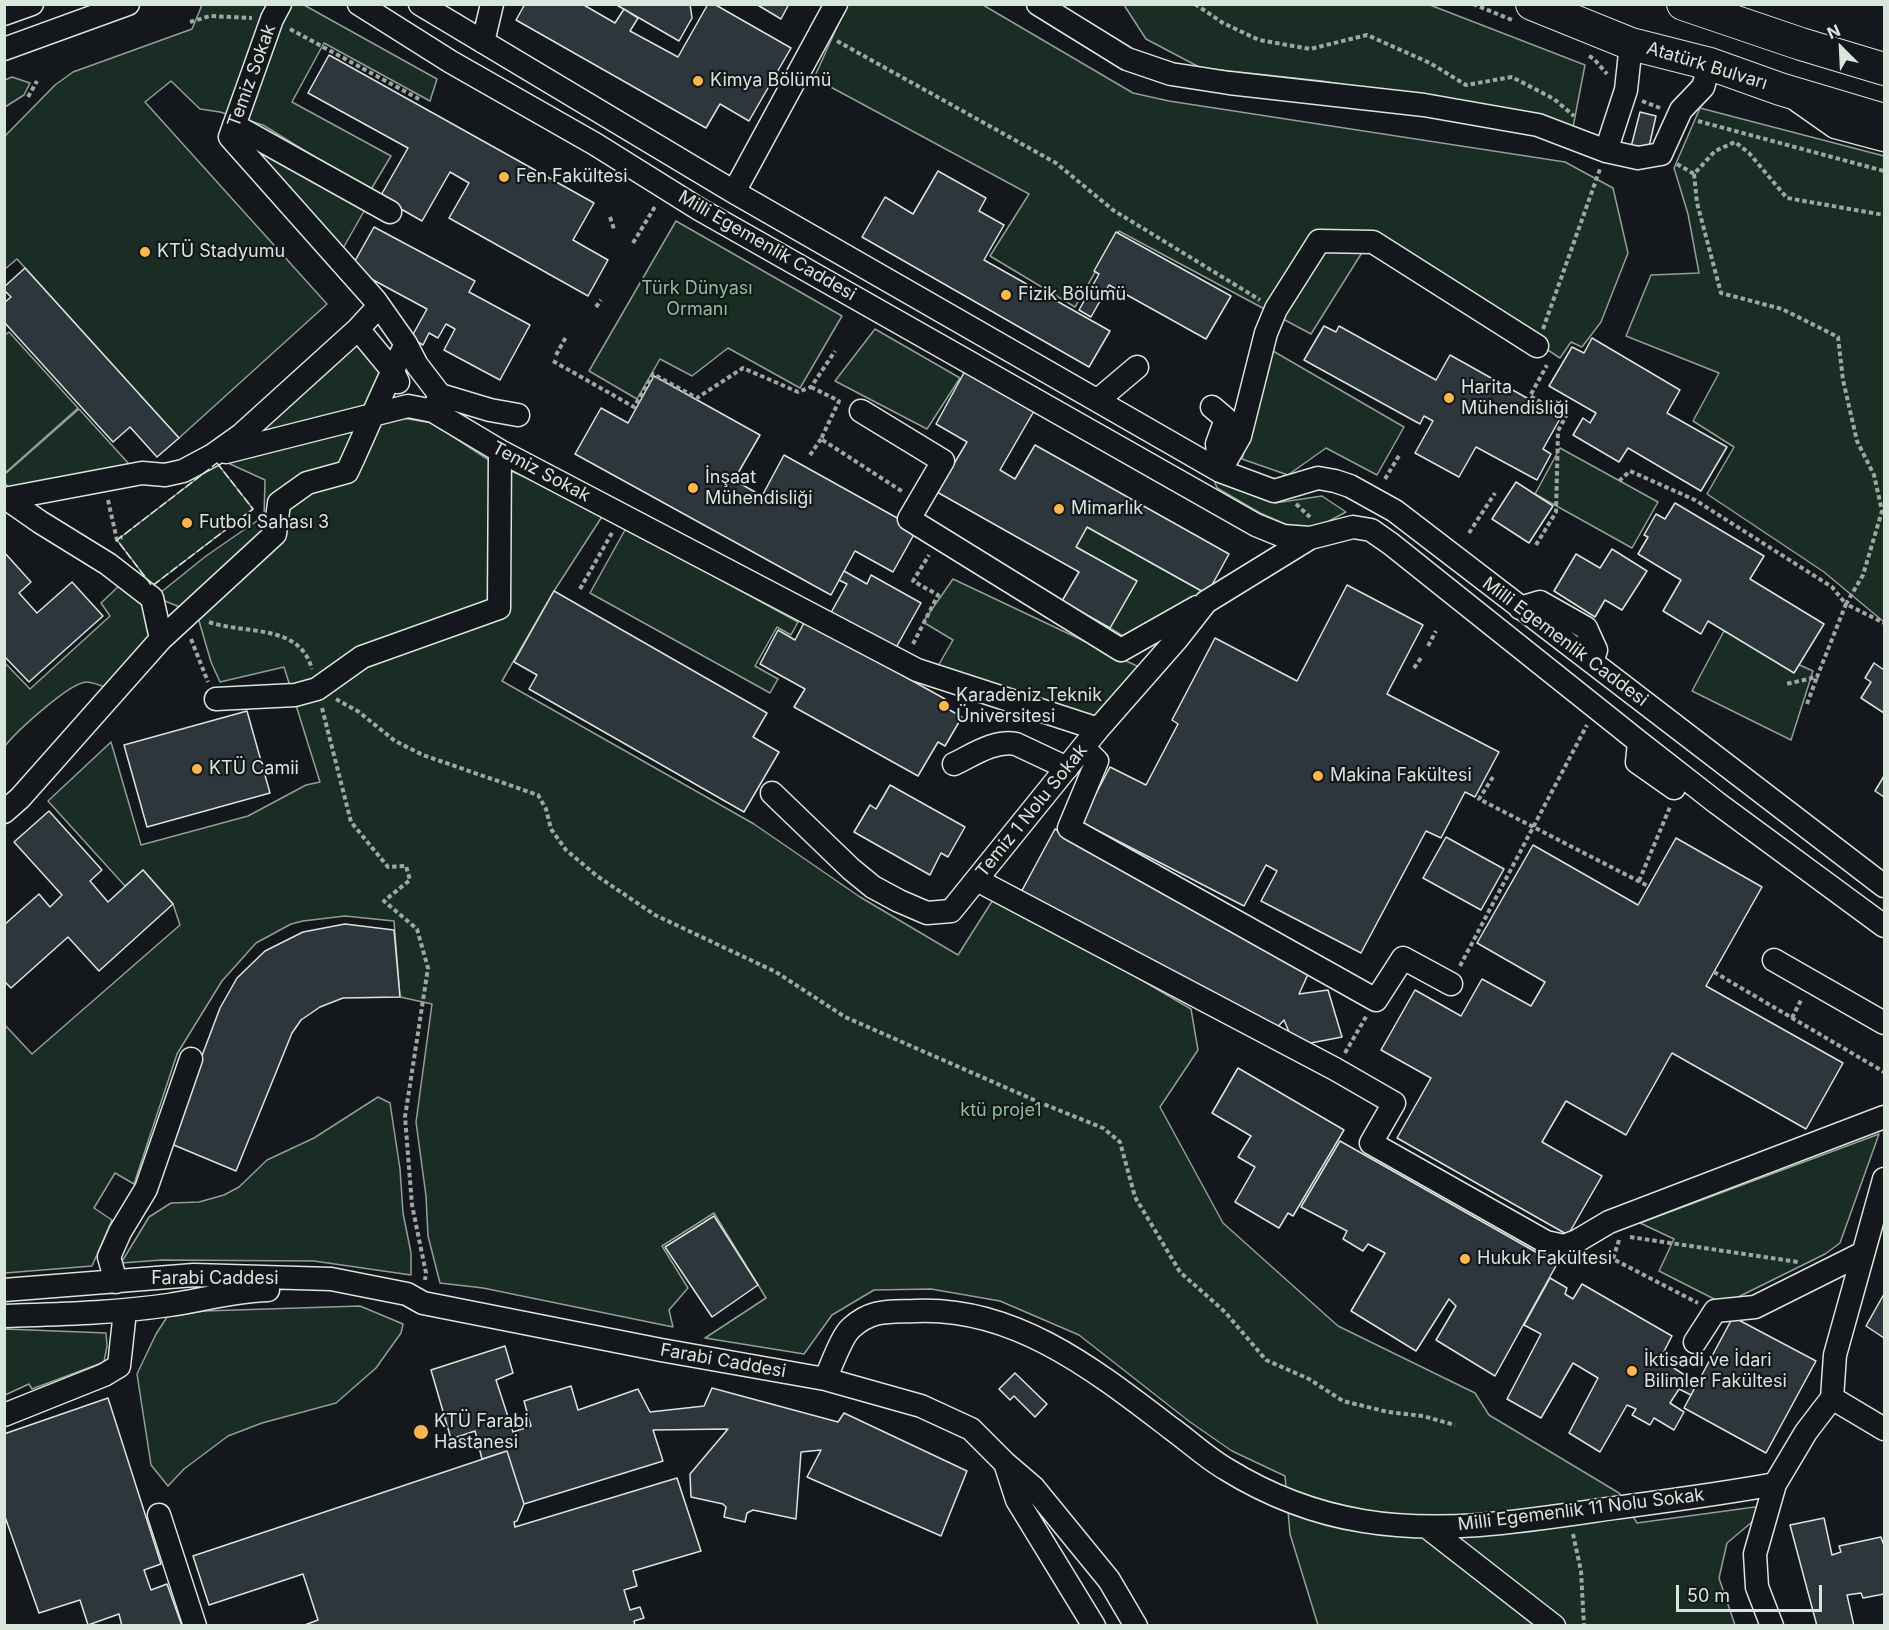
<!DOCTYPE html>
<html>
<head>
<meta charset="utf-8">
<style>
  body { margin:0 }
  #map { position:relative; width:1889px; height:1630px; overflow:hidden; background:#14181c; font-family:Inter,sans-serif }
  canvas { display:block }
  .frame { position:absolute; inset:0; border:6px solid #d8e6dc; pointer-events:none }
  .north { position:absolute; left:1811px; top:18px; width:60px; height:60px; -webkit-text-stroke:4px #14181c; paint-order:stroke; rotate:336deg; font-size:16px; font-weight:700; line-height:24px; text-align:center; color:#d8e6dc }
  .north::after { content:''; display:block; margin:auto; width:21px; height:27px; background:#d8e6dc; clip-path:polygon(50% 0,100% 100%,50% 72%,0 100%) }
  .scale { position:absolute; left:1676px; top:1585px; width:146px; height:27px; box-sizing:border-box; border:3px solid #d8e6dc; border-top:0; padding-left:8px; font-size:18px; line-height:21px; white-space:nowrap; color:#d8e6dc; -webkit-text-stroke:4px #14181c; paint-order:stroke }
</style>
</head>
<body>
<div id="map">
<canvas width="1889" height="1630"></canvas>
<div class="frame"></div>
<div class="north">N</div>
<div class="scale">50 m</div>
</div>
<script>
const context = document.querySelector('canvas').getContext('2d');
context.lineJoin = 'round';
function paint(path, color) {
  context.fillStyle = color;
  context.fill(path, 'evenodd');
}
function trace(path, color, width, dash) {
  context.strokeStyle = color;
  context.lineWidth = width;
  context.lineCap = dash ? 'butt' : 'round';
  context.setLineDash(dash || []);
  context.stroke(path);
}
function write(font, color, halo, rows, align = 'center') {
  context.font = font + ' Inter,sans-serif';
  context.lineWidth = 4.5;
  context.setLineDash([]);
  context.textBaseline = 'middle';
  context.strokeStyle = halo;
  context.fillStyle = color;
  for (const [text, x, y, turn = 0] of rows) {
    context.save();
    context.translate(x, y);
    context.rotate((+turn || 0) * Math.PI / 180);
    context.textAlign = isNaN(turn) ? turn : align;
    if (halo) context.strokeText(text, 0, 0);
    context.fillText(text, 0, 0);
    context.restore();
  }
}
const green = new Path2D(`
  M202 5H304L437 79 430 101 324 43 292 102 391 156 370 191 263 125 220 112 200 109 171 81 145 102 327 304 179 438 17 259 5 269V136L55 85 73 72 192 29Z
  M847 5H983L1133 93 1169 101 1565 162 1613 188 1628 253 1601 322 1582 347 1571 342 1560 358 1373 235 1311 334 1119 231 1075 307 990 256 1029 194 814 78Z
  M1124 5H1430L1585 65 1573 127 1482 107 1322 81 1201 68 1146 39Z
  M12 77 30 83 24 95 5 107V80Z
  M1700 108 1884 156V622L1824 572 1707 494 1734 447 1693 421 1719 373 1626 336 1651 275 1699 273 1688 214 1674 168Z
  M238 134 367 206 342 250Z
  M676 221 842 316 800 388 728 348 692 376 660 359 637 399 589 371Z
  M875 329 960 378 927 429 835 381Z
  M9 332 78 408 5 473 4 336Z
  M355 339 384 371 365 406 249 437Z
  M1273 351 1404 427 1377 475 1326 448 1288 475 1242 459Z
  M79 409 130 465 9 489 5 483 4 475Z
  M402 418 432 423 495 464 605 512 554 591 502 681 754 824 860 897 958 955 996 895 1191 1009 1198 1050 1160 1107 1223 1223 1338 1326 1475 1393 1489 1415 1619 1493 1637 1523 1762 1506 1752 1522 1727 1543 1719 1578 1735 1625H1318L1290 1534 1285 1476 1232 1451 1190 1422 1079 1335 1000 1301 931 1289 874 1290 832 1315 804 1354 705 1338 766 1298 714 1213 662 1246 688 1288 669 1310 673 1327 483 1288 440 1283 428 1236 426 1196 416 1122 432 1004 400 997 394 921 345 916 303 921 291 924 256 943 222 981 177 1054 134 1184 115 1173 94 1208 112 1220 92 1266 5 1273 4 1024 32 1054 180 925 173 904 143 870 125 886 48 801 111 742 141 845 248 816 306 785 320 782 284 667 220 682 211 662 197 614 155 597 206 556 264 516 265 480 228 463 323 435Z
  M1560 448 1658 502 1632 548 1535 494Z
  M217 463 253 509 152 586 117 540Z
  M1219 476 1275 503 1322 496 1346 512 1306 533 1260 513 1217 488 1214 480Z
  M1087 527 1207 594 1128 639 1110 628 1137 581 1076 547Z
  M626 528 798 622 791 635 777 627 755 666 778 679 770 693 590 593Z
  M953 579 1139 667 1091 729 938 666 953 640 923 622Z
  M122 583 143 599 150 637 105 687C100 686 93 682 87 682 71 681 16 732 5 746V663L30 689 110 616 101 603Z
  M1724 631 1813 671 1791 740 1692 691Z
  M378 1097 390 1103 400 1169 403 1213 411 1253V1275L314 1261 162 1260 121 1263 149 1217 171 1203 199 1202 224 1195 239 1187 267 1160 314 1138Z
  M1879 1134 1840 1243 1825 1254 1724 1304 1659 1271 1674 1239 1640 1223Z
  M360 1306 403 1324 401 1333 376 1368 336 1403 262 1423 228 1436 184 1469 168 1486 151 1465 137 1374 156 1334 167 1317 204 1311Z
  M5 1329 106 1333 107 1346 104 1362 32 1389 29 1384 5 1395Z`);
paint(green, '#1a2d24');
trace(green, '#939e99', 1.5);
const building = new Path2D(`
  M525 4H582L615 23 624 9 638 18 630 31 678 57 708 4H714L791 48 749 121 720 104 706 128 516 20Z
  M615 4H690L692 18 679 41Z
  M756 4H789L781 19Z
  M329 55 594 203 573 240 608 260 588 296 449 218 469 183 450 172 422 221 380 197 408 148 308 93Z
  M1640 112 1656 116 1648 151 1631 147Z
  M938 171 986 198 979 211 1004 225 984 260 1110 331 1089 367 862 237 885 197 913 214Z
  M374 227 475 281 469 292 530 325 500 380 444 350 455 329 446 324 438 338 429 333 423 345 411 338 427 309 351 268Z
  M1116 232 1231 296 1206 339 1109 285 1091 317 1079 310 1099 274 1094 271Z
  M25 268 179 438 157 457 130 427 113 442 4 322V303L11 297 4 290V287Z
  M1324 326 1336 332 1339 326 1436 380 1450 355 1561 417 1543 449 1551 454 1537 480 1476 447 1459 477 1415 453 1433 421 1424 416 1420 424 1304 360Z
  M1592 338 1680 390 1667 413 1727 447 1701 491 1628 448 1619 462 1573 435 1583 418 1590 423 1596 413 1549 386 1572 347 1584 353Z
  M965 371 1034 411 1000 470 1015 479 1035 445 1229 554 1207 594 1087 527 1076 547 1137 581 1110 628 1062 601 1079 572 937 492 967 442 936 424Z
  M654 376 760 435 734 480 762 496 784 455 917 529 893 572 855 551 831 595 575 454 601 408 628 423Z
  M1516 482 1553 506 1529 543 1492 519Z
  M1675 503 1764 556 1750 579 1824 624 1794 673 1708 621 1701 634 1663 611 1681 580 1638 554 1648 537 1644 535 1656 514 1665 519Z
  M1612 549 1647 571 1622 610 1605 600 1595 617 1554 591 1576 554 1600 568Z
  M4 552 31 582 19 593 37 613 72 582 103 616 29 682 4 656Z
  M844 571 867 584 871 575 921 603 893 653 828 618 847 584 839 580Z
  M1347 585 1423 625 1387 694 1499 752 1475 797 1465 792 1441 838 1426 831 1361 953 1261 901 1277 871 1266 865 1244 906 1081 822 1110 767 1146 785 1178 724 1172 720 1215 638 1297 681Z
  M554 591 767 713 753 737 779 752 744 812 529 689 537 675 514 662Z
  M805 621 945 699 941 705 962 717 945 746 938 742 918 776 794 707 805 689 760 664 778 630 795 640Z
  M1874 663 1884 670V713L1861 698 1871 682 1865 678Z
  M247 711 270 793 147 827 124 745Z
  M1884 776V797L1875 791Z
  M890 785 965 827 948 857 941 853 930 875 854 832 870 805 876 809Z
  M49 811 102 870 90 881 108 902 143 870 173 904 99 971 68 937 11 988 4 981V925L39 894 50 907 62 895 14 842Z
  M1055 829 1310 970 1299 994 1328 990 1342 1037 1295 1046 1284 1020 1271 1034 1019 896Z
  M1446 837 1504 869 1481 910 1423 878Z
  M1676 838 1762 887 1706 986 1843 1063 1806 1129 1672 1053 1626 1135 1566 1101 1542 1142 1602 1176 1568 1235 1397 1138 1431 1078 1381 1050 1415 990 1461 1016 1482 979 1531 1006 1545 982 1477 943 1533 845 1638 905Z
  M345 924 394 930 400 997 343 998 320 1007 301 1020 292 1033 236 1171 169 1143 220 1008 237 978 265 951 303 932Z
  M1238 1068 1344 1130 1293 1216 1288 1213 1279 1228 1235 1202 1255 1167 1238 1157 1251 1136 1212 1113Z
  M1340 1141 1557 1264 1495 1376 1436 1340 1456 1306 1449 1299 1416 1351 1351 1311 1385 1253 1368 1244 1363 1251 1343 1239 1347 1231 1301 1207Z
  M714 1216 758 1285 712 1317 665 1247Z
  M1550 1278 1567 1288 1565 1294 1573 1299 1582 1284 1672 1336 1660 1359 1697 1383 1691 1395 1679 1389 1670 1403 1684 1412 1674 1430 1654 1418 1650 1425 1632 1415 1636 1409 1627 1405 1600 1452 1569 1433 1598 1378 1573 1363 1541 1418 1507 1399 1541 1334 1524 1325Z
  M1884 1294V1338L1866 1326Z
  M1733 1317 1816 1361 1766 1453 1684 1408Z
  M505 1346 513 1373 496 1380 513 1432 531 1426 524 1401 571 1386 578 1410 638 1389 650 1412 704 1406 712 1388 838 1422 844 1413 967 1471 941 1536 807 1477 821 1450 801 1452 796 1519 753 1510 747 1513 745 1522 724 1517 726 1507 723 1504 691 1497 690 1474 728 1429 653 1430 663 1461 524 1504 507 1451 482 1459 475 1431 451 1439 431 1370Z
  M1015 1373 1047 1404 1035 1417 1014 1396 1010 1400 999 1389Z
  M108 1398 161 1564 144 1570 151 1590 167 1584 182 1626H122L119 1614 88 1625 80 1600 39 1613 4 1514V1434Z
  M507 1451 524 1504 517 1521 514 1522 515 1527 677 1478 701 1551 633 1571 637 1586 624 1590 630 1610 640 1607 644 1618 634 1621 635 1626H302L318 1620 303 1574 209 1605 193 1556Z
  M1824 1518 1832 1555 1841 1552 1839 1546 1881 1537 1883 1543H1884V1594L1863 1598 1861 1593 1847 1595 1854 1626H1817L1790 1525Z`);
paint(building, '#2c363c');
trace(building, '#d8e6dc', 1.5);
const minor = new Path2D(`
  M280 4 272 19 230 137 375 300 406 344 417 365 440 395
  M359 4 451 62 595 144 699 209 1256 525 1283 536 1310 538 1353 527 1371 530 1391 544 1639 742 1717 803 1884 926
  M420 4 734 192 1220 471 1274 491 1318 478 1335 481 1350 486 1395 511 1884 886
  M1038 4 1127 59 1171 74 1229 83 1424 105 1538 125 1606 151 1638 158 1661 154 1681 110 1703 87 1710 64
  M4 14 32 4
  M483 42 492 4
  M4 49 128 4
  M1798 101 1835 127 1884 140
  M234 125 390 212
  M1606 151 1626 90 1631 44
  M734 192 836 4
  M358 329 392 370 398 382
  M440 395 433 411 500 451 917 670 1098 729
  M440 395 490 410 518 415
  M1098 400 1137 367
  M1212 407 1226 419 1217 444 1220 471
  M861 411 943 461 909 519 1121 650 1197 607
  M226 452 408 406 433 411
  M1220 471 1240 436 1266 333 1276 309 1319 241 1373 242 1537 346
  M4 499 142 473 165 475 183 471 213 455 241 435 358 329 379 306
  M1520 608 1540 602 1586 628 1596 650 1592 662
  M161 639 275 534 279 503 307 483 347 472C367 430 384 386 406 344
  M216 699 295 695 317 689 362 657 499 608 500 451
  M1639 742 1637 762 1674 788
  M1084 748 1097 761 1069 828 1376 1000 1403 958 1451 984
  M954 764C973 755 994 740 1016 744L1067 768
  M772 793 851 869 873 887 899 901 927 913 951 911 1098 729 1177 639 1206 602 1310 538
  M4 812 20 798 161 639 152 598 108 564 40 522 7 499
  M977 880 1335 1069 1394 1103 1371 1143 1546 1242 1564 1246 1577 1241 1609 1222 1884 1117
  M1774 960 1884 1023
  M116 1282 109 1257 120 1232 146 1189 191 1059
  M4 1290 194 1275 331 1279 407 1294 423 1303 661 1350 825 1379 921 1406 971 1429 1005 1463 1033 1487 1109 1580 1136 1626
  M4 1316C60 1314 114 1313 169 1305 202 1300 234 1291 268 1290
  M1695 1342 1715 1311 1755 1307 1863 1253
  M825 1379C832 1365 841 1337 851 1328 872 1309 889 1312 915 1311 1015 1306 1096 1371 1172 1429 1190 1442 1207 1458 1226 1469 1268 1495 1314 1513 1363 1521 1445 1535 1532 1520 1614 1508 1667 1501 1721 1494 1775 1484
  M1832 1398 1884 1429
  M4 1415 104 1375 119 1366 125 1311
  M1005 1463 1017 1500 1094 1626
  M159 1515 195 1626
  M1427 1527 1554 1626
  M1772 1626 1757 1587 1755 1554 1775 1484 1806 1432 1832 1398 1835 1355 1884 1179`);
const highway = new Path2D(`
  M1532 4 1631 44 1710 64 1780 89 1884 120
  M1683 4 1801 44 1884 69`);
trace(minor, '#d8e6dc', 25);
trace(highway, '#d8e6dc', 34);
trace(new Path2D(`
  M1195 4 1223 23 1259 40 1310 49 1367 35 1430 63 1466 85 1512 77 1554 99 1574 116
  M1473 4 1512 20
  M190 22 210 16 252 18
  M290 29 419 99
  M837 41 1056 163 1113 210 1260 300
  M1589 56 1594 59 1607 74
  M28 97 37 81
  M1642 101 1660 108
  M1698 121 1884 171
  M1677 164 1694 174 1715 151 1735 142 1749 153 1787 198 1884 215
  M1694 174 1697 203 1721 293 1782 309 1838 337 1843 380 1857 441 1874 475 1882 511 1863 575 1846 604 1884 623
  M610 217 614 229
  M633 243 656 205
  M596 307 601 300
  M1543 329 1600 169
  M556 355 566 337
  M553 361 634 407 653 374 697 398 743 368 798 392 811 387 835 351
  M811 387 839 401 821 439 903 492
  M810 455 821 439
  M1385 479 1400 454
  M1619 481 1630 471 1695 500 1832 587 1846 604 1817 677 1786 684
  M108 500 117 540 122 537
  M1296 504 1310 517
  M1469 533 1495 493
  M1536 545 1556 512 1558 431 1566 416 1530 396 1547 365
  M580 589 613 531
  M209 622C247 635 299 623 312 669
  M191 639 208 682
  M913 644 938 595 913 581 929 555
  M1428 646 1436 631
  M1414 668 1421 658
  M336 699 359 712 395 741 423 755 538 795 546 809 551 829 566 850 597 876 655 915 776 972 845 1017 1041 1103 1103 1128 1120 1142 1135 1197 1180 1272 1225 1312 1266 1360 1309 1379 1343 1401 1388 1412 1423 1416 1455 1425
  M1807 704 1817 677
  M322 708 351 822 388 867 406 866 410 880 384 901 417 929 428 968 405 1117 412 1205 426 1273 425 1280
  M1493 777 1479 799 1648 886
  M1639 881 1670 807
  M1460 966 1587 725
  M1714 972 1884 1072
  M1792 1018 1802 998
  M1345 1053 1367 1015
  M1630 1237 1798 1262
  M1619 1240 1613 1259 1698 1303
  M1573 1534 1581 1571 1584 1626`), '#9da8a2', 4, [4.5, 3]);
trace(minor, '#14181c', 22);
trace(highway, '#14181c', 32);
trace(new Path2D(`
  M217 463 253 509 152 586 117 540Z`), '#d8e6dc', 1.5, [8, 3]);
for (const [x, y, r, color] of [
  [698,81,6,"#ffb74d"],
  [504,177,6,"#ffb74d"],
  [145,252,6,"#ffb74d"],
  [1006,295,6,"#ffb74d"],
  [1449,398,6,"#ffb74d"],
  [693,488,6,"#ffb74d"],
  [1059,509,6,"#ffb74d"],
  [187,523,6,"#ffb74d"],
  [944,706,6,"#ffb74d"],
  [197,769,6,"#ffb74d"],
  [1318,776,6,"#ffb74d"],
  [1465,1259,6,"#ffb74d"],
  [1632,1371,6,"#ffb74d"],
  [421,1432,8,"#ffb74d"]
]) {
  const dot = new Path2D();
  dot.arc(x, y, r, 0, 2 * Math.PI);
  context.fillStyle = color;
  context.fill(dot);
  trace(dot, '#14181c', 2);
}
write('18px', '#d8e6dc', '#14181c', [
  ["Atatürk Bulvarı",1707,66,17],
  ["Temiz Sokak",252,76,-70],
  ["Milli Egemenlik Caddesi",767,246,30],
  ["Temiz Sokak",541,472,28],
  ["Milli Egemenlik Caddesi",1565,642,37],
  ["Temiz 1 Nolu Sokak",1032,811,-51],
  ["Farabi Caddesi",215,1279],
  ["Farabi Caddesi",723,1361,10],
  ["Milli Egemenlik 11 Nolu Sokak",1581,1510,-7]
]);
write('18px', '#d8e6dc', '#14181c', [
  ["Kimya Bölümü",710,81],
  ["Fen Fakültesi",516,177],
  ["KTÜ Stadyumu",157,252],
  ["Fizik Bölümü",1018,295],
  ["Harita",1461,388],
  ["Mühendisliği",1461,409],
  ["İnşaat",705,478],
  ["Mühendisliği",705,499],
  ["Mimarlık",1071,509],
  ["Futbol Sahası 3",199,523],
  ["Karadeniz Teknik",956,696],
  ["Üniversitesi",956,717],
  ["KTÜ Camii",209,769],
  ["Makina Fakültesi",1330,776],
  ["Hukuk Fakültesi",1477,1259],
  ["İktisadi ve İdari",1644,1361],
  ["Bilimler Fakültesi",1644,1382],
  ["KTÜ Farabi",434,1422],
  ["Hastanesi",434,1443]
], 'left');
write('18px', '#8ac095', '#14181c', [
  ["Türk Dünyası",697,289],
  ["Ormanı",697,310],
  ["ktü proje1",1001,1111]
]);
</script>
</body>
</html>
